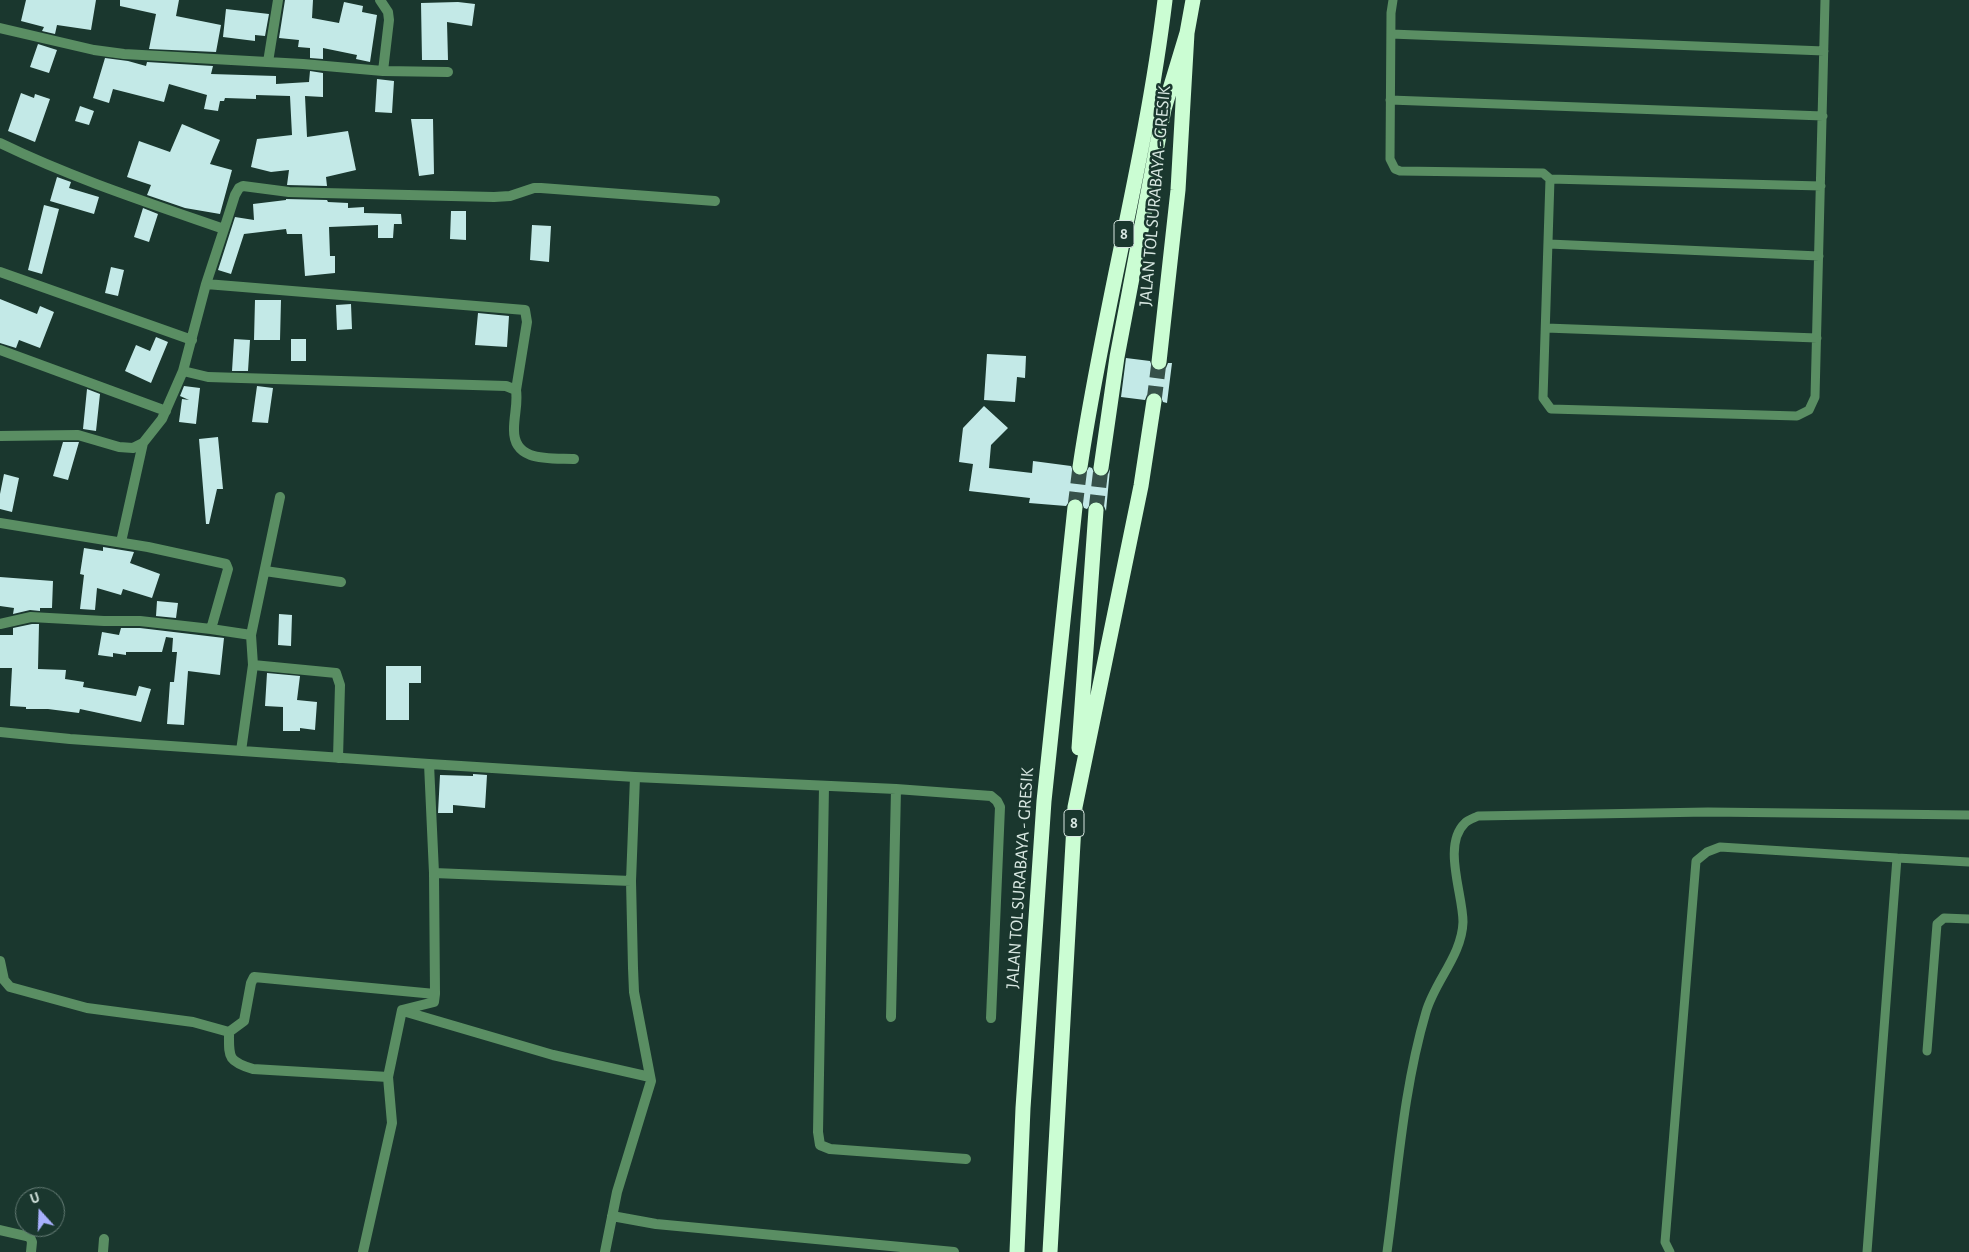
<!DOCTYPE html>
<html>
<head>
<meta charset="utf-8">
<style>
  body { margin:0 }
  #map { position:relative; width:1969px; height:1252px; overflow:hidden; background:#1a372e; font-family:"Alegreya Sans",sans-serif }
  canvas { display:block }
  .north { position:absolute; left:15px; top:1187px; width:50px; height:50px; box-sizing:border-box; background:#1a372e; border:1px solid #667d76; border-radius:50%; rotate:340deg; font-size:14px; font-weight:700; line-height:20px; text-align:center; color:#d7e7e1 }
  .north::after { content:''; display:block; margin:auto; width:18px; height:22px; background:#a8b0fc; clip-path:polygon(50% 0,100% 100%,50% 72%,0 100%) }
</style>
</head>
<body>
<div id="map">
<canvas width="1969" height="1252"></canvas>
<div class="north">U</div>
</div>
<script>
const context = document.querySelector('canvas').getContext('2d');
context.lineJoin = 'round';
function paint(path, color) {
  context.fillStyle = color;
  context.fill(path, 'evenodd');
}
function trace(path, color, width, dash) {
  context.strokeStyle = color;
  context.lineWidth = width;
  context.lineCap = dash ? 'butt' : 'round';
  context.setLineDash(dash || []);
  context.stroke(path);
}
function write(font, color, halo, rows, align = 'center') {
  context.font = font + ' "Alegreya Sans",sans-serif';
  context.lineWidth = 5;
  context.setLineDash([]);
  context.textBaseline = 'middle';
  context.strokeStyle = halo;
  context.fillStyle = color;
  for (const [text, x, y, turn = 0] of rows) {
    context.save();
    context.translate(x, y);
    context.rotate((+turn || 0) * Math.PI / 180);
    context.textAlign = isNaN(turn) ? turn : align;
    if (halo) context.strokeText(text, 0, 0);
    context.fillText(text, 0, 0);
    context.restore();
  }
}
paint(new Path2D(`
  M26 0H96L91 30 57 25 55 34 42 31 44 27 21 21Z
  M120 0H179L176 16 221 25 216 52 149 49 156 14 120 6Z
  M285 0H313L312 18 339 23 344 2 363 6 362 12 377 15 370 62 356 59 357 55 323 48V59L310 58V48L298 47 299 40 279 38Z
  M458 2 475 4 472 26 447 22 448 60H422L421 3Z
  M226 9 269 14 265 36 255 35V41L223 37Z
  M38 44 57 50 49 73 30 67Z
  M105 58 128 61 146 66 147 62 213 66 211 74 276 76V84L309 82 310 71 323 73V97L305 96 307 137 348 131 356 170 326 177 327 186 287 185 289 170 271 172 251 167 257 139 292 135 290 96 256 95V99L225 98 224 101H220L218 111 204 109 207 95 169 84 164 102 113 89 109 103 93 98Z
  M377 79 394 81 392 113 375 112Z
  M21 93 34 98 35 94 50 99 35 142 8 131Z
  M80 106 94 111 89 125 75 121Z
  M411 119H433L434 174 419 176Z
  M182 124 220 140 210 164 232 170 220 214 185 208 147 195 151 185 127 177 139 141 170 152Z
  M57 177 71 182 69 188 99 197 94 214 50 201Z
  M286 199 327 200 328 202 348 203V208L364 207V213L401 214 402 224H394L393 238H378V225L329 227 330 256H335V273L305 276 302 234H287L286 229 244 234 231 274 218 270 235 217 254 220 253 204 286 200Z
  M44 205 59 209 42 274 28 270Z
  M143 208 158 214 149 242 134 237Z
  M451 211H466V240L450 239Z
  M532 225 551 226 549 262 530 260Z
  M111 267 124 270 118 296 105 293Z
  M0 299 37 314 40 306 54 312 40 348 19 340 16 348 0 343Z
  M255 300H281L280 340H254Z
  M351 304 352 329 337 330 336 305Z
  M478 313 509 316 507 347 475 345Z
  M156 337 168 342 151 383 125 371 136 345 150 351Z
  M234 339 250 340 248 371H232Z
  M291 339H306V361H291Z
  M987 354 1026 356 1025 378 1017 377 1015 402 984 400Z
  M1126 358 1150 361 1153 369 1158 371 1166 368 1168 363H1172L1167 403 1163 402 1160 394 1155 392 1147 395 1145 400 1121 397Z
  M184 386 200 388 196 424 179 422 182 399 189 400 180 396Z
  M257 386 273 388 268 423 252 422Z
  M87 389 100 394 96 431 83 429Z
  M984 406 1008 428 991 445 989 468 1032 473 1033 461 1071 466 1074 474 1079 476H1084L1089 467 1092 468 1095 475 1100 477 1108 474 1110 469 1106 511 1104 506 1097 501 1092 502 1087 509 1084 508 1081 500 1076 498 1071 499 1066 506 1029 503 1030 498 969 491 973 464 959 462 963 428Z
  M218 437 223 489H217L209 524H206L199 439Z
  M63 442H79L68 480 53 476Z
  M4 474 19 478 12 512 0 509V494Z
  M103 547 134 552 130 563 160 574 152 598 123 589 121 595 97 588 95 610 80 609 84 575 80 574 84 548 103 551Z
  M0 577 53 581 52 608H40V611L30 610 13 614 14 608 0 606Z
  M157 601 178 603 176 618 156 616Z
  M279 614 292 615 291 646 278 645Z
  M32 624H39L38 669 66 670 65 679 84 682 83 687 136 696 139 686 151 689 141 722 80 709 79 713 48 709H26V707L10 706 12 668H0V635H13V628Z
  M121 628H140L224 638 220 675 188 671 184 725 167 724 170 682H174L177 652H172L173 638 166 637 162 652H126V655L113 653V657L98 655 102 632 119 635Z
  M386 666H421V683H409V720H386Z
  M267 673 300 676 297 700 317 702 315 730 300 728V731H283V707L265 706Z
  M473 774 487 775 485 808 453 805V813H438L440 775 473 776Z`), '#c3e9e7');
trace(new Path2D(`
  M1154 401 1159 362
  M1075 507 1080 467
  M1096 510 1101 468`), '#365149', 15, [15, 8]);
trace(new Path2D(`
  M1393 0 1391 13 1390 159 1395 169 1400 171 1543 173 1550 179 1543 398 1551 409 1797 416 1809 410 1815 397 1825 0
  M1391 34 1824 51
  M1390 100 1823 116
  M1550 179 1821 186
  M1549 244 1819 256
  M1546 328 1817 338
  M1897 858 1969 862
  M1927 1051 1937 924 1944 918 1969 919
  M1387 1252C1398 1172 1403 1090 1426 1012 1435 981 1462 955 1463 922 1463 894 1442 845 1465 823 1468 820 1474 818 1478 816L1708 812 1969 815
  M1670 1252 1665 1242 1696 861 1707 852 1720 847 1897 858 1867 1252`), '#5a8e63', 9);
trace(new Path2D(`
  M380 0 388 12 389 20 383 71
  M0 28 94 50 124 54 303 64 383 71 448 72
  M268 62 278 0
  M0 143C72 178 149 203 224 229
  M0 272 192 340
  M206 284 525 310 527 322 516 390
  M0 350 166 411
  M183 371 208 377 506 386 516 390C518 404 514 415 514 429 513 463 551 458 574 459
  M0 436 78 435 119 447 133 448 143 443 162 419 183 371 206 284 227 220 235 195 239 188 243 186 289 192 323 193 494 197 510 196 534 188H541L715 201
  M0 523 148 547 226 564 228 569 211 629
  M121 542 143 443
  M265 571 341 582
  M0 624 31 617 104 621H140L211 629 251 635
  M253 665 336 673 340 685 338 758
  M0 732 70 739 429 764 635 777 896 789 991 796 997 801 1000 807 991 1018
  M241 751 253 665 251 635 280 497
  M429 764 434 873 435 994
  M824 787 818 1132 820 1145 830 1149 966 1159
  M434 873 631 881
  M0 961 4 980 10 987 87 1008 193 1022 229 1032 244 1021 251 983 254 977 435 994 434 1002 402 1010
  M403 1011 553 1055 650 1077
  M891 1017 896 789
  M229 1032C229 1057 227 1061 253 1069L388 1077
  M612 1216 656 1224 954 1252
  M0 1230 30 1237 32 1242 31 1252
  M103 1252 104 1239
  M363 1252 392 1123 388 1077 402 1010
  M605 1252 617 1192 651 1081 634 992 633 968 631 881 635 777`), '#5a8e63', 10);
trace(new Path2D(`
  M1159 362 1178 190 1187 33 1193 0
  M1080 467C1103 311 1146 157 1165 0
  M1101 468 1117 357 1164 109 1187 33
  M1079 748 1096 510
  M1017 1252 1023 1108 1044 801 1075 507
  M1050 1252 1075 807 1141 486 1154 401`), '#cbfdd3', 15);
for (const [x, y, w] of [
  [1124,234,20],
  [1074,823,20]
]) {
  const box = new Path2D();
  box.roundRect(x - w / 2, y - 13.5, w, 27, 4);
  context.fillStyle = '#1a372e';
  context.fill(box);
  trace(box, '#d7e7e1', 1);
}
write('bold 16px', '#d7e7e1', null, [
  ["8",1124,234],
  ["8",1074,823]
]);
write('18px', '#d7e7e1', '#1a372e', [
  ["JALAN TOL SURABAYA - GRESIK",1155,196,-85],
  ["JALAN TOL SURABAYA - GRESIK",1020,878,-86]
]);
</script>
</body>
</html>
